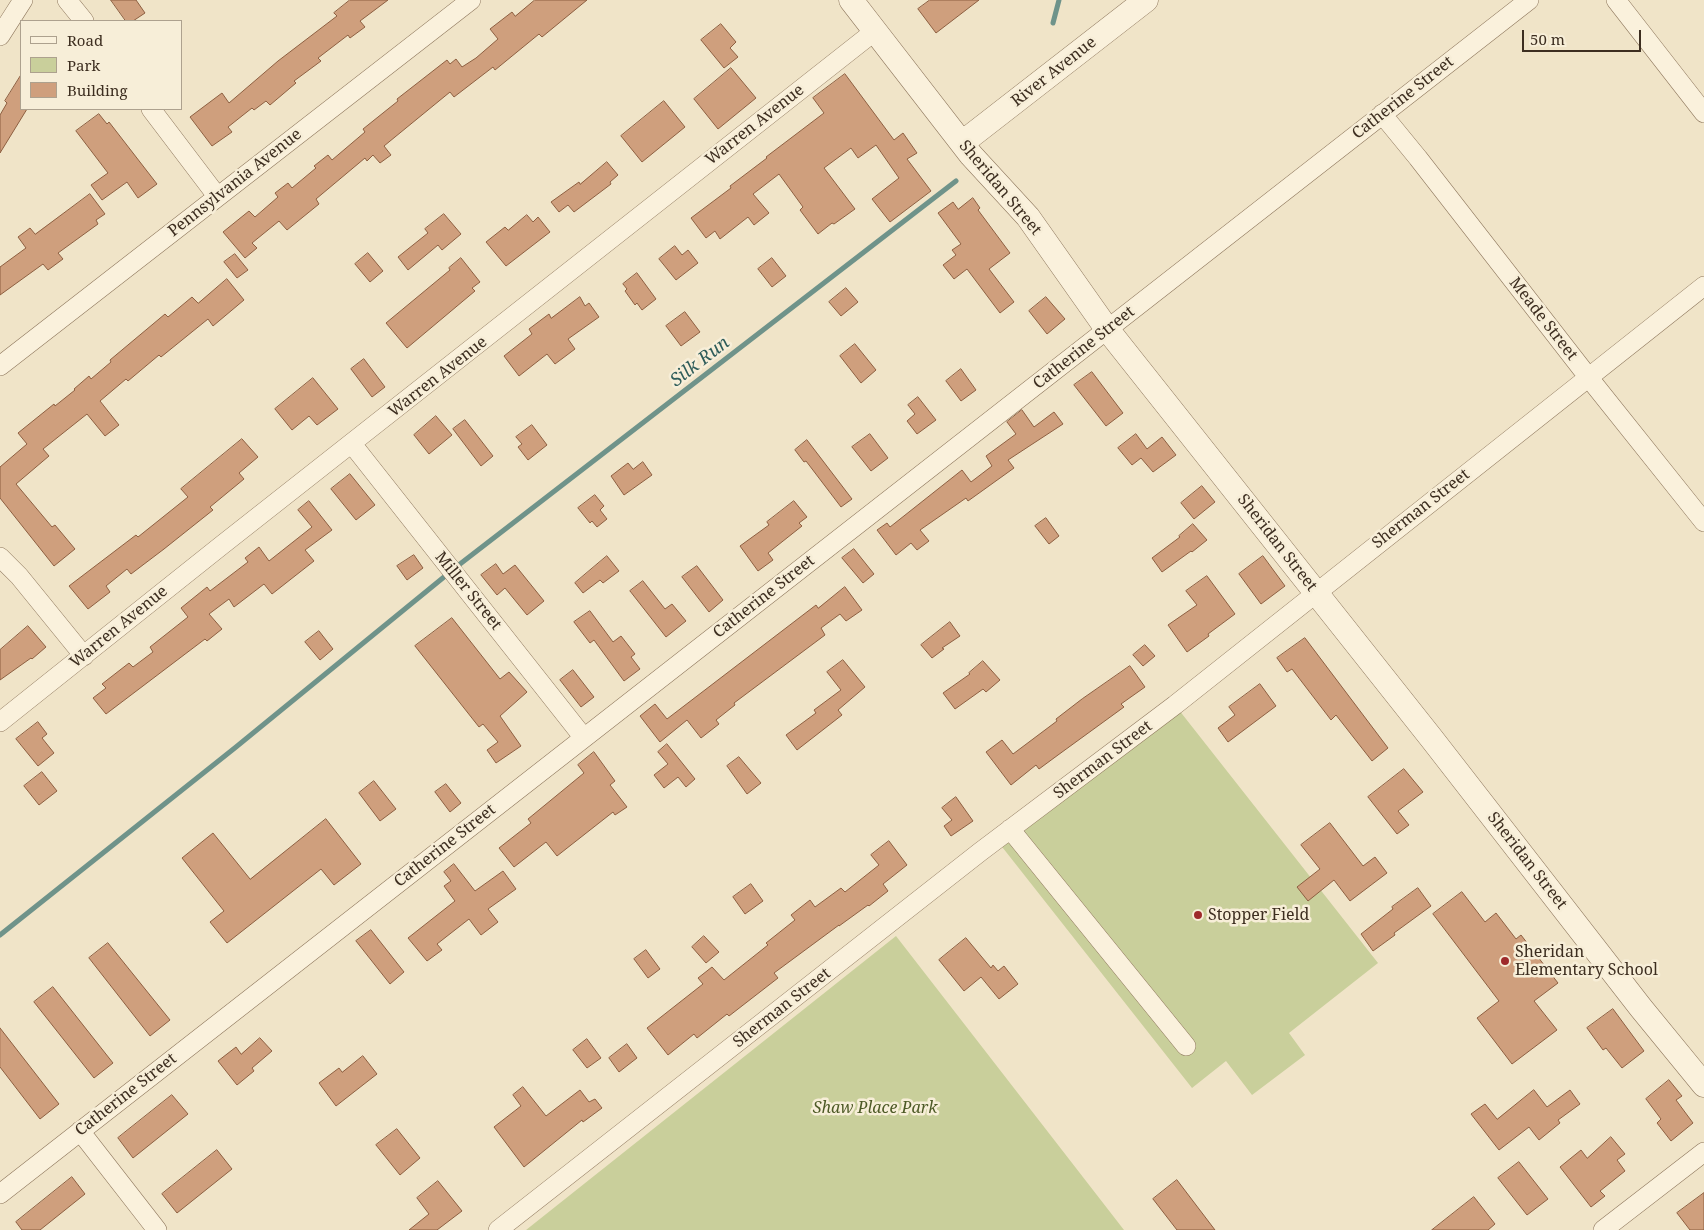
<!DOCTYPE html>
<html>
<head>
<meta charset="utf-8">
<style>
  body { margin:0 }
  #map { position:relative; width:1704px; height:1230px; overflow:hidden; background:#f0e4c8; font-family:"Noto Serif",serif }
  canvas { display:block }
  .legend { position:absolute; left:20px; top:20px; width:162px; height:90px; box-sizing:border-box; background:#f7eed8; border:1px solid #ada18e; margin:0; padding:6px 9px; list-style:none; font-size:15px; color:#3d2e20 }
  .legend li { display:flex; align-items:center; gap:10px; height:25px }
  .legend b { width:25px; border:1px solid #ada18e }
  .scale { position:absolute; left:1522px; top:30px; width:119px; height:22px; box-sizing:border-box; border:2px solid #3d2e20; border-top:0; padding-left:6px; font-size:15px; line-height:18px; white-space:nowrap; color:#3d2e20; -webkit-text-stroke:4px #f7eed8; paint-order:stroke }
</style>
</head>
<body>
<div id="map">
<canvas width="1704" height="1230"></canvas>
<ul class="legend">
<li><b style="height:6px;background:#faf1dc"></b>Road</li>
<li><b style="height:14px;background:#c9cf9b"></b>Park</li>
<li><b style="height:14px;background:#cf9f7d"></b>Building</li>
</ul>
<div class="scale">50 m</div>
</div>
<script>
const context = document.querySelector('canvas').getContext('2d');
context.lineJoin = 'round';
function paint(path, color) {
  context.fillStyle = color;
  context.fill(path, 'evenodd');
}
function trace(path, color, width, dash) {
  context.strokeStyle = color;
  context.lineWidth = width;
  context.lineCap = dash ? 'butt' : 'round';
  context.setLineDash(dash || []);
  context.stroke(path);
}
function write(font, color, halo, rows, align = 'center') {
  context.font = font + ' "Noto Serif",serif';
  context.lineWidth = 5;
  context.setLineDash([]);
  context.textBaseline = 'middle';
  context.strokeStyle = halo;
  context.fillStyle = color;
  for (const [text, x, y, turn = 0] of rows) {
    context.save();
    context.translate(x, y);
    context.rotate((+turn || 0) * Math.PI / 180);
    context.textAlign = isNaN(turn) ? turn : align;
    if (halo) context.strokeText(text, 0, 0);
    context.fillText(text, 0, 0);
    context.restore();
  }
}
paint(new Path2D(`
  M1175 705 1378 963 1289 1033 1305 1055 1252 1095 1226 1061 1192 1088 999 843Z
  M896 936 1124 1230H526Z`), '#c9cf9b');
trace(new Path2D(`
  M1053 23 1059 0
  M460 564 956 181
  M0 935 236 747 444 577`), '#6f938a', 5);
const building = new Path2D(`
  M111 0H136L145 13 133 21H126Z
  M350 0H388L360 21 365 27 350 38 348 35 318 58 321 61 294 81 296 83 270 105 266 101 254 110 252 108 228 127 232 132 212 146 190 117 222 93 229 103 278 61 337 16 334 13Z
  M535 0H587L542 37 539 34 495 70 493 67 454 97 450 92 384 146 391 155 380 163 373 155 367 161 365 158 316 199 319 204 287 230 279 221 252 243 257 248 245 258 223 232 249 211 255 217 278 197 275 193 288 183 292 188 316 168 314 166 328 155 332 160 365 132 363 129 398 101 397 99 447 60 450 64 456 59 462 67 476 58 498 39 490 29 512 12 515 16Z
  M930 0H979L936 33 918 9Z
  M721 24 736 42 730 48 738 57 724 68 701 40Z
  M731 68 756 98 718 129 694 99Z
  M845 74 894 140 903 133 917 153 907 159 931 191 890 222 872 199 899 178 876 145 858 158 851 148 824 168 855 209 834 224 832 223 818 234 800 210 803 207 779 174 753 194 769 213 754 225 748 217 720 239 715 231 706 238 691 218 731 188 730 186 767 158 766 157 824 113 813 98Z
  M21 75V109H27L0 153V115L7 103 5 101Z
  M664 101 685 127 642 162 621 136Z
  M99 114 107 124 109 122 157 184 138 198 127 182 102 200 91 185 108 173 76 131Z
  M607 162 618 175 610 182 611 184 574 212 568 205 559 212 551 202 579 182 580 184Z
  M90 194 105 214 96 220 98 224 58 253 63 259 48 270 43 264 0 295V267L26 248 18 237 30 228 35 234Z
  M973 198 980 208 978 210 1010 253 989 269 1014 302 1000 313 967 269 954 279 943 265 956 255 952 250 961 244 938 213 953 202 958 209Z
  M444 214 461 234 442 250 438 245 408 270 398 257 428 233 425 229Z
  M527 215 533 222 538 217 550 232 506 266 486 242 505 227 508 230Z
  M675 246 682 255 688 250 698 263 676 280 659 259Z
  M368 253 383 271 370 282 355 264Z
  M235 254 248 270 237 278 224 262Z
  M461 258 480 282 472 288 475 291 407 348 386 323 450 270 449 268Z
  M772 258 786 276 772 287 758 269Z
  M637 273 656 299 642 310 637 303 635 305 625 291 627 289 623 284Z
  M227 279 244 300 213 326 208 319 161 357 159 355 128 381 126 379 100 401 119 425 105 436 87 414 43 449 49 456 16 484 52 527 55 525 75 549 54 566 0 498V467L27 444 18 433 54 404 55 406 75 390 74 389 89 376 91 379 111 362 110 360 165 314 168 317 192 297 198 303Z
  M846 288 858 302 841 316 829 302Z
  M580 297 585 306 589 303 599 317 568 339 575 349 555 364 547 354 519 376 504 356 532 334 529 329 549 314 551 318Z
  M1046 297 1065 319 1047 334 1029 311Z
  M685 312 700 332 681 346 666 326Z
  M855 344 876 370 861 383 840 356Z
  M364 359 385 387 372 397 351 369Z
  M961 369 976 390 961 401 946 381Z
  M1092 372 1123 413 1106 426 1074 385Z
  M313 378 338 409 317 425 309 416 292 430 275 409Z
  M918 397 936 420 917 434 907 421 915 414 908 405Z
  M1022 410 1034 427 1054 412 1063 424 1008 460 1014 468 968 501 966 498 920 530 929 541 917 550 911 543 896 555 877 530 887 523 890 527 962 470 971 482 992 466 986 456 1016 434 1007 422Z
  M436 416 452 435 429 454 414 435Z
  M465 420 493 456 481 466 453 429Z
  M532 425 547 445 528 460 518 447 522 444 516 437Z
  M870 434 888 458 871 471 852 447Z
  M1136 434 1147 449 1162 437 1176 455 1153 472 1141 458 1132 465 1118 448Z
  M242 439 258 457 239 473 244 479 210 507 213 510 164 549 131 574 127 569 106 586 110 592 88 609 69 586 136 535 138 537 188 497 181 489Z
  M807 440 852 499 841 507 806 461 804 462 795 450Z
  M643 462 652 475 624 495 611 476 628 463 633 469Z
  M350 474 375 505 356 520 331 489Z
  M1202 486 1215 502 1194 519 1181 503Z
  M595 495 604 506 600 510 607 519 597 527 592 521 590 523 578 508Z
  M309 501 332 530 305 550 314 561 272 594 264 584 234 607 229 599 209 614 222 629 207 641 205 639 106 714 93 698 106 688 102 684 129 663 133 667 153 652 150 647 188 617 181 608 207 587 210 591 248 562 245 558 259 547 269 561 312 527 298 510Z
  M794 501 807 517 799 523 802 526 768 553 773 560 758 571 740 546 769 525 767 522Z
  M1046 518 1059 536 1049 544 1035 526Z
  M1193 524 1207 540 1192 552 1191 551 1162 572 1152 558 1180 537 1179 536Z
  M854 549 874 574 863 583 842 558Z
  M414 555 423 568 407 580 397 566Z
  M607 556 619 571 603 583 600 580 583 593 575 583Z
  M1263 556 1285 586 1261 604 1239 574Z
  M496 564 503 574 515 565 544 601 527 615 505 588 497 595 481 575Z
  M697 566 723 600 709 612 682 577Z
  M1207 576 1235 614 1208 634 1209 636 1187 652 1168 625 1197 605 1186 591Z
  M643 581 665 609 672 604 686 621 666 637 630 591Z
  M845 587 862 610 846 621 840 614 821 628 825 635 734 703 735 705 716 720 719 724 701 738 687 720 660 742 640 716 655 704 667 719 816 605 818 608Z
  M590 611 613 642 621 636 635 654 631 657 640 669 624 681 594 640 590 643 574 622Z
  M452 618 500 679 509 672 527 692 500 716 521 746 496 763 487 750 498 742 483 724 479 727 415 646Z
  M950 622 960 636 942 648 944 649 932 658 921 645Z
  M28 626 46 647 32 659 31 658 0 680V650Z
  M319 631 333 649 320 660 305 642Z
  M1305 638 1388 748 1372 761 1336 715 1331 720 1292 669 1287 672 1277 658Z
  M1145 645 1155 656 1143 666 1133 655Z
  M843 660 865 687 838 710 842 715 797 750 786 735 816 713 814 710 841 690 827 672Z
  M983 661 1000 680 986 692 983 689 955 709 943 693 970 674 969 673Z
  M1130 666 1145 687 1121 704 1124 707 1058 755 1039 769 1036 765 1011 785 986 752 1002 740 1013 754 1057 721 1056 719 1082 699Z
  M573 670 594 697 581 707 560 680Z
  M1260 684 1276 706 1228 742 1218 728 1235 715 1229 707Z
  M38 722 47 734 42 738 54 753 38 766 16 739Z
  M667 744 695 779 686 787 678 777 664 788 654 775 668 764 658 752Z
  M594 752 615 781 610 785 627 807 615 815 613 812 557 856 546 842 514 867 499 848 531 823 528 819 584 773 578 765Z
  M739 757 761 783 747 794 727 766Z
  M1404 769 1423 792 1398 811 1409 825 1397 834 1368 797Z
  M42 772 57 791 39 805 24 786Z
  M374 781 396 809 380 821 359 793Z
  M446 784 461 803 450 812 435 792Z
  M956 797 973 821 951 836 944 826 952 820 942 808Z
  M326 819 361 864 334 885 321 869 227 943 210 922 224 911 182 858 213 833 250 879Z
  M1330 823 1363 866 1375 857 1387 873 1350 901 1334 880 1308 901 1297 887 1320 869 1301 845Z
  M889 841 907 865 883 884 888 891 869 906 868 905 839 926V925L774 973 778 978 729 1016 727 1014 697 1038 694 1034 668 1055 647 1028 703 984 698 978 712 967 724 980 768 945 766 943 795 920 791 915 810 900 815 907 841 888 845 892 879 865 871 855Z
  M454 864 475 891 503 871 516 889 488 909 498 922 481 935 469 919 437 944 442 950 427 961 408 938 455 901 444 886 451 881 444 872Z
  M751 884 763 901 745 914 733 897Z
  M1418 888 1431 906 1394 933 1395 935 1373 951 1361 934 1393 909 1392 907Z
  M1462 892 1485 922 1496 913 1516 939 1521 935 1558 983 1534 1001 1557 1030 1512 1064 1477 1018 1499 1001 1433 914Z
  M371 930 404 972 390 984 356 941Z
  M704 936 719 952 706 963 692 947Z
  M966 938 991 968 993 965 998 971 1004 966 1018 984 999 999 981 977 964 991 939 960Z
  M108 943 170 1020 150 1036 89 958Z
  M646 950 660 969 648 978 634 959Z
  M53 987 113 1063 94 1078 34 1002Z
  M1613 1009 1644 1051 1622 1068 1606 1048 1603 1050 1587 1028Z
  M0 1028 59 1104 40 1119 0 1067Z
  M260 1038 272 1051 252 1068 254 1071 237 1085 218 1061 236 1047 241 1054Z
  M587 1039 601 1058 587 1068 573 1050Z
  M627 1044 637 1058 619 1072 609 1058Z
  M363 1056 377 1074 336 1106 319 1083 339 1068 342 1072Z
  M1669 1080 1682 1096 1676 1100 1693 1123 1671 1141 1657 1123 1661 1119 1646 1099Z
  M523 1087 546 1116 580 1090 589 1102 595 1099 602 1108 583 1122 582 1120 524 1167 494 1127 521 1106 513 1095Z
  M1534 1090 1547 1107 1570 1090 1580 1104 1558 1120 1560 1123 1539 1140 1529 1127 1499 1150 1471 1114 1485 1104 1497 1119Z
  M172 1095 188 1114 133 1158 118 1138Z
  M397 1129 420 1158 400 1175 376 1145Z
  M1611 1137 1625 1154 1617 1160 1625 1171 1600 1191 1605 1196 1591 1207 1560 1167 1581 1150 1587 1158Z
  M217 1150 232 1169 177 1213 162 1194Z
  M1519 1162 1548 1199 1527 1215 1498 1178Z
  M72 1177 85 1194 40 1230H22L16 1222Z
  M1177 1180 1215 1230H1177L1153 1199Z
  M438 1181 462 1211 437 1230H409L429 1214 417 1198Z
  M1704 1193V1230H1690L1677 1213Z
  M1474 1197 1495 1224 1488 1230H1432Z`);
paint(building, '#cf9f7d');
trace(building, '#8d5f41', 1);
const minor = new Path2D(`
  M67 0 84 21
  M1616 0 1704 113
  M0 36 23 0
  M151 109 217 196
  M1382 114 1418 158 1589 378 1704 522
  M0 366 471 0
  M352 444 584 738
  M0 557 19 576 84 656
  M0 722 222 545 875 31
  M1010 829 1186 1046
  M80 1131 157 1230
  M0 1194 1529 0
  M498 1230 980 852 1175 705 1704 286
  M1603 1230 1704 1152`);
const tertiary = new Path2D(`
  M851 0 971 155 1028 217 1107 329 1432 739 1641 1008 1704 1085
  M962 143 1146 0`);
trace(minor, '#8d765c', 20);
trace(tertiary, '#8d765c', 25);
trace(minor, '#faf1dc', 19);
trace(tertiary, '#faf1dc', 24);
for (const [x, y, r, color] of [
  [1198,915,5,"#9e2a2b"],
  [1505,961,5,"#9e2a2b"]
]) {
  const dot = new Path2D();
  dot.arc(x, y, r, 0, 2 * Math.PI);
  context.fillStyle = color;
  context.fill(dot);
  trace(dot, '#f7eed8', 2);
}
write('16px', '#3d2e20', '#f7eed8', [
  ["River Avenue",1054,72,-38],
  ["Catherine Street",1403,98,-38],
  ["Warren Avenue",755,125,-38],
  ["Pennsylvania Avenue",235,183,-38],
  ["Sheridan Street",1000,188,50],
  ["Meade Street",1543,319,52],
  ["Catherine Street",1084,348,-38],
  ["Warren Avenue",438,377,-38],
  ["Sherman Street",1421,509,-38],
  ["Sheridan Street",1277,543,52],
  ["Miller Street",468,591,51],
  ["Catherine Street",764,597,-38],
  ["Warren Avenue",119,627,-39],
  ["Sherman Street",1103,760,-37],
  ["Catherine Street",445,846,-38],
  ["Sheridan Street",1527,861,52],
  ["Sherman Street",782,1008,-38],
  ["Catherine Street",126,1095,-38]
]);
write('16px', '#3d2e20', '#f7eed8', [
  ["Stopper Field",1208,915],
  ["Sheridan",1515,952],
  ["Elementary School",1515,970]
], 'left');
write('italic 16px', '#4d5a26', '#f7eed8', [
  ["Shaw Place Park",875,1108]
]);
write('italic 18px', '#2f5d5a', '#f7eed8', [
  ["Silk Run",700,362,-38]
]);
</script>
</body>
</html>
